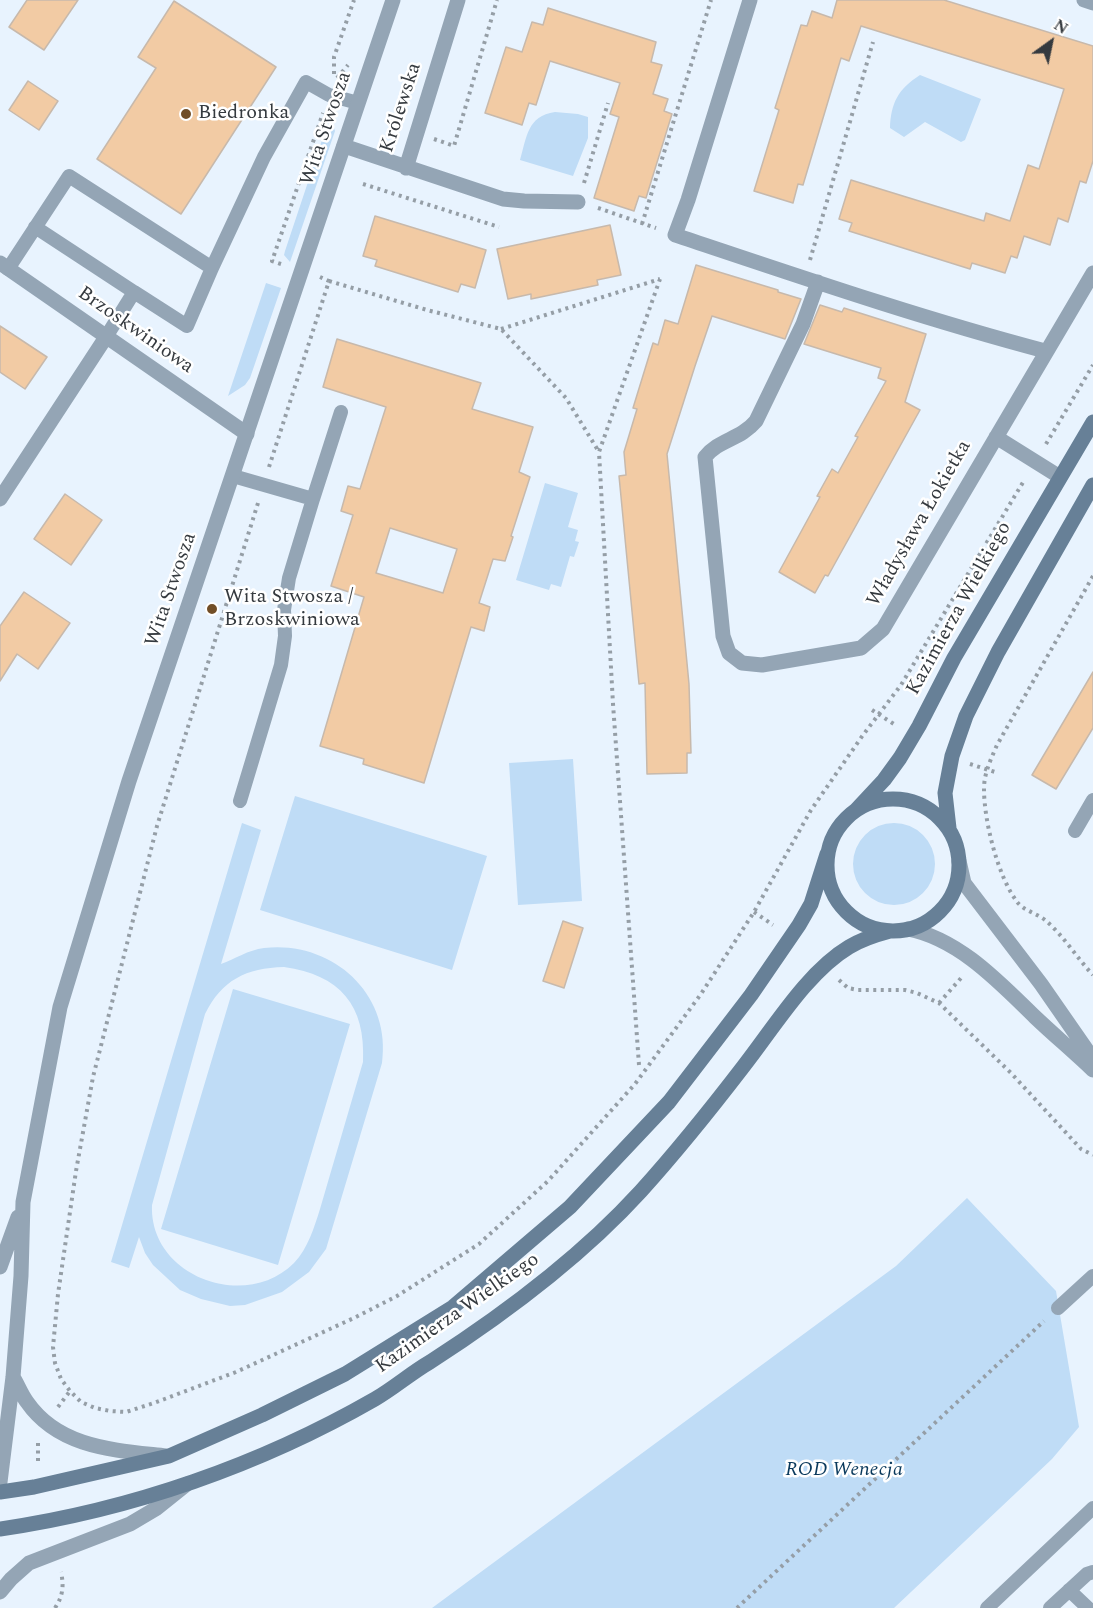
<!DOCTYPE html>
<html>
<head>
<meta charset="utf-8">
<style>
  body { margin:0 }
  #map { position:relative; width:1093px; height:1608px; overflow:hidden; background:#e8f3fe; font-family:Spectral,serif }
  canvas { display:block }
  .north { position:absolute; left:1021px; top:12px; width:60px; height:60px; -webkit-text-stroke:4px #fff; paint-order:stroke; rotate:33deg; font-size:16px; font-weight:700; line-height:24px; text-align:center; color:#353a3f }
  .north::after { content:''; display:block; margin:auto; width:21px; height:27px; background:#353a3f; clip-path:polygon(50% 0,100% 100%,50% 72%,0 100%) }
</style>
</head>
<body>
<div id="map">
<canvas width="1093" height="1608"></canvas>
<div class="north">N</div>
</div>
<script>
const context = document.querySelector('canvas').getContext('2d');
context.lineJoin = 'round';
function paint(path, color) {
  context.fillStyle = color;
  context.fill(path, 'evenodd');
}
function trace(path, color, width, dash) {
  context.strokeStyle = color;
  context.lineWidth = width;
  context.lineCap = dash ? 'butt' : 'round';
  context.setLineDash(dash || []);
  context.stroke(path);
}
function write(font, color, halo, rows, align = 'center') {
  context.font = font + ' Spectral,serif';
  context.lineWidth = 5;
  context.setLineDash([]);
  context.textBaseline = 'middle';
  context.strokeStyle = halo;
  context.fillStyle = color;
  for (const [text, x, y, turn = 0] of rows) {
    context.save();
    context.translate(x, y);
    context.rotate((+turn || 0) * Math.PI / 180);
    context.textAlign = isNaN(turn) ? turn : align;
    if (halo) context.strokeText(text, 0, 0);
    context.fillText(text, 0, 0);
    context.restore();
  }
}
paint(new Path2D(`
  M920 75 981 99 965 140 961 142 925 122 904 137 890 128C891 103 898 89 920 75Z
  M555 112 578 114 588 117V138L573 176 520 160C527 137 527 116 555 112Z
  M330 116 335 131 290 262 284 255 285 251Z
  M266 283 281 288 250 378 245 385 228 396Z
  M545 483 578 493 568 527 578 530 575 541 579 542 574 557 570 556 561 587 551 584 549 590 516 580Z
  M573 759 582 901 518 905 509 763Z
  M295 796 487 856 452 970 260 910Z
  M242 823 261 830 221 964C235 959 248 950 264 948 331 940 392 993 382 1063L326 1249 309 1272 282 1292 245 1305 230 1306 201 1299 180 1290 153 1265 145 1253 139 1237 129 1268 111 1262ZM284 967C340 975 366 1005 363 1062L320 1209C314 1228 308 1248 294 1263 245 1312 149 1276 152 1205L205 1014C222 980 246 968 284 967Z
  M853 864a41 41 0 1 1 82 0a41 41 0 1 1-82 0Z
  M233 989 350 1024 278 1265 161 1229Z
  M967 1198 1056 1291 1079 1427 1052 1459 894 1608H432L896 1266Z`), '#bfdcf6');
const building = new Path2D(`
  M27 0H78L44 50 9 27Z
  M837 0H944L1093 46V161L1086 183 1080 181 1068 222 1058 218 1050 245 1024 236 1017 258 1011 256 1005 273 972 263 970 269 849 231 852 223 839 219 851 180 984 221 986 213 1010 221 1028 165 1039 169 1064 89 861 26 849 61 841 58 803 185 798 184 793 203 754 191 779 110 775 108 801 25 807 26 812 11 832 18Z
  M174 1 276 67 181 214 97 159 156 68 138 57Z
  M548 8 656 42 651 62 662 65 653 94 668 99 664 111 672 114 646 198 639 196 634 211 594 198 619 117 610 114 620 83 550 61 536 105 529 103 522 125 485 113 506 47 522 52 532 22 543 25Z
  M28 81 58 101 39 130 9 110Z
  M375 216 486 250 475 288 461 284 458 292 375 266 377 260 363 256Z
  M610 225 621 275 597 280 598 285 531 299V294L508 299 497 249Z
  M696 265 778 290V292L801 299 785 339 712 316 695 366 667 454 689 684 691 753H687V773L647 774 645 683 639 684 619 476 626 475 624 452 637 409 633 408 653 343 658 345 665 320 678 324Z
  M820 305 842 312 844 308 926 334 905 402 920 410 828 576 825 575 815 593 779 572 820 497 817 496 832 469 838 473 858 437 855 436 886 381 878 378 881 368 804 344Z
  M0 326 47 357 25 389 0 372Z
  M337 339 481 383 472 409 533 427 519 472 530 477 511 536 513 537 505 561 493 559 479 603 490 607 484 631 471 627 424 783 363 764 364 759 320 746 364 597 331 586 353 515 341 511 348 486 360 489 386 407 323 387ZM390 528 457 549 443 593 376 573Z
  M65 494 102 520 71 565 34 539Z
  M24 592 70 623 38 669 17 654 0 681V626Z
  M1093 672V728L1056 789 1032 775Z
  M563 921 583 928 564 988 543 981Z`);
paint(building, '#f2cba4');
trace(building, '#c7b9ac', 1.5);
trace(new Path2D(`
  M334 74V57L354 0
  M337 78 348 65
  M434 139 454 146 497 0
  M584 183 608 103
  M363 184 499 227
  M598 208 656 228
  M642 224 711 0
  M810 260 873 42
  M281 264 272 261 323 113
  M329 281 427 310 501 329 566 398 599 452
  M501 329 660 279
  M1046 444 1093 365
  M269 467 329 281 320 277
  M258 503 157 826 93 1077 76 1171 58 1294 53 1347 55 1363 61 1379 70 1391 81 1402 95 1408 110 1411 126 1412 154 1403 236 1372 354 1318 397 1296 479 1244 548 1181 635 1084 701 994 754 912 811 810 863 735 901 685 1025 479
  M1093 576 997 745C991 759 984 773 984 789 984 821 998 878 1018 903 1025 911 1036 913 1045 920 1063 935 1077 958 1093 975
  M872 710 897 726
  M970 764 995 772
  M754 912 773 925
  M839 980 848 988 858 990H905L917 993 939 1003 1011 1073 1081 1149 1093 1155
  M939 1003 962 977
  M639 1065 613 704 599 452 660 279
  M58 1407 70 1391
  M38 1443V1465
  M55 1608C63 1596 64 1586 61 1572
  M737 1608 1044 1321`), '#959ea6', 4, [3, 4.5]);
trace(new Path2D(`
  M35 227 134 292
  M8 269 69 176 212 268 264 157 306 82 329 95 358 103
  M106 337 134 292 187 326 212 268
  M233 476 313 499 289 578 284 610 285 636 281 665 240 801
  M313 499 341 412
  M1075 831 1093 800
  M1058 1308 1093 1276
  M1069 1590 1088 1608
  M987 1608 1093 1508
  M1050 1608 1087 1574 1093 1572`), '#94a5b5', 14);
trace(new Path2D(`
  M750 0 688 200 675 235C798 276 920 318 1045 351
  M1084 0 1093 3
  M344 146 503 199 524 201 578 202
  M406 168 458 0
  M0 263 247 434
  M818 282 803 324 756 421C740 440 719 439 705 457L723 636 729 653 742 663 762 665 861 648 883 629 1093 273
  M996 437 1060 477
  M0 499 106 337`), '#94a5b5', 15);
trace(new Path2D(`
  M959 861 964 883 1041 984 1093 1059
  M908 929C959 939 999 982 1035 1017 1054 1035 1074 1052 1093 1070
  M0 1267 18 1217
  M13 1377C18 1385 21 1394 27 1402 59 1448 114 1450 166 1456
  M0 1482 13 1377 21 1276 23 1202 60 1007 129 781 393 0
  M0 1592 11 1579 29 1563 130 1524 157 1508 187 1484`), '#94a5b5', 15);
trace(new Path2D(`
  M827 865a66 66 0 1 1 132 0a66 66 0 1 1-132 0Z
  M856 810 884 780 900 758 919 726 954 658 1093 422
  M949 828 945 793 952 756 966 716 998 652 1093 485
  M0 1492 34 1487 169 1456 262 1415 345 1374 453 1307 570 1207 669 1102 751 995 799 925 811 904 827 854
  M0 1529C131 1510 260 1465 375 1399 394 1388 411 1373 430 1362 506 1313 580 1258 641 1191 677 1151 710 1110 743 1067 773 1029 807 972 849 947 862 939 875 935 890 931`), '#678097', 15);
for (const [x, y, r, color] of [
  [186,114,6,"#714e27"],
  [212,609,6,"#714e27"]
]) {
  const dot = new Path2D();
  dot.arc(x, y, r, 0, 2 * Math.PI);
  context.fillStyle = color;
  context.fill(dot);
  trace(dot, '#fff', 2);
}
write('20px', '#353a3f', '#fff', [
  ["Królewska",402,108,-72],
  ["Wita Stwosza",327,129,-71],
  ["Brzoskwiniowa",135,331,35],
  ["Władysława Łokietka",920,524,-60],
  ["Wita Stwosza",172,590,-71],
  ["Kazimierza Wielkiego",960,609,-61],
  ["Kazimierza Wielkiego",458,1314,-35]
]);
write('20px', '#353a3f', '#fff', [
  ["Biedronka",198,114],
  ["Wita Stwosza /",224,598],
  ["Brzoskwiniowa",224,621]
], 'left');
write('italic 20px', '#09395c', '#fff', [
  ["ROD Wenecja",844,1471]
]);
</script>
</body>
</html>
